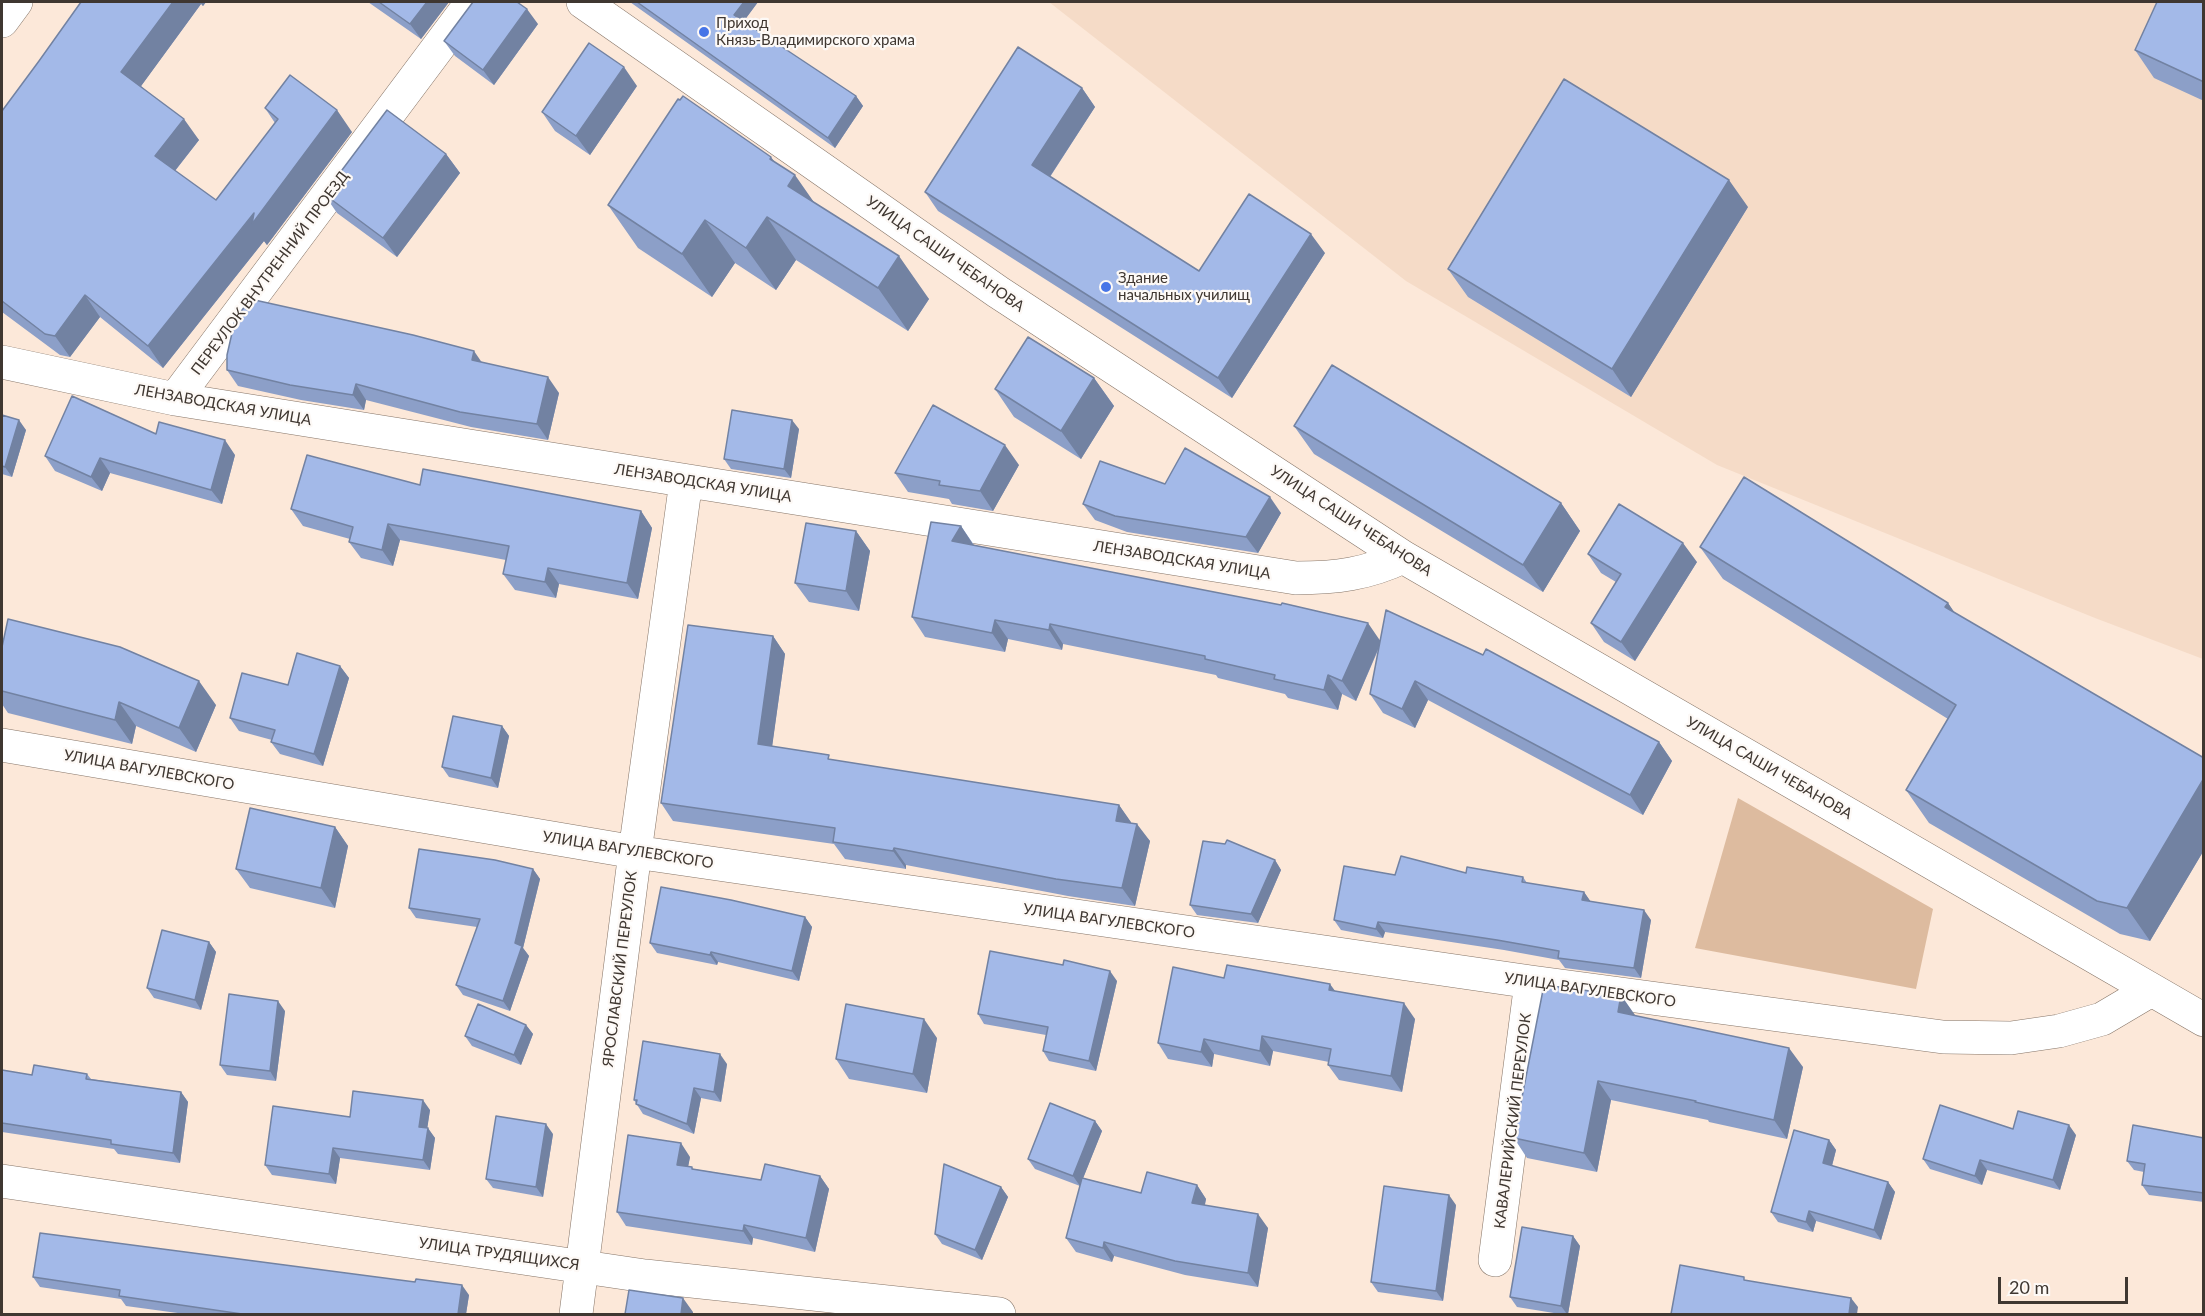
<!DOCTYPE html>
<html>
<head>
<meta charset="utf-8">
<style>
  body { margin:0 }
  #map { position:relative; width:2205px; height:1316px; overflow:hidden; background:#fce8d9; font-family:Lato,sans-serif }
  canvas { display:block }
  .frame { position:absolute; inset:0; border:3px solid #3f3731; pointer-events:none }
  .scale { position:absolute; left:1998px; top:1277px; width:130px; height:27px; box-sizing:border-box; border:3px solid #3f3731; border-top:0; padding-left:8px; font-size:18px; line-height:21px; white-space:nowrap; color:#3f3731; -webkit-text-stroke:4px #fdf9f6; paint-order:stroke }
</style>
</head>
<body>
<div id="map">
<canvas width="2205" height="1316"></canvas>
<div class="frame"></div>
<div class="scale">20 m</div>
</div>
<script>
const context = document.querySelector('canvas').getContext('2d');
context.lineJoin = 'round';
function paint(path, color) {
  context.fillStyle = color;
  context.fill(path, 'evenodd');
}
function trace(path, color, width, dash) {
  context.strokeStyle = color;
  context.lineWidth = width;
  context.lineCap = dash ? 'butt' : 'round';
  context.setLineDash(dash || []);
  context.stroke(path);
}
function write(font, color, halo, rows, align = 'center') {
  context.font = font + ' Lato,sans-serif';
  context.lineWidth = 4.5;
  context.setLineDash([]);
  context.textBaseline = 'middle';
  context.strokeStyle = halo;
  context.fillStyle = color;
  for (const [text, x, y, turn = 0] of rows) {
    context.save();
    context.translate(x, y);
    context.rotate((+turn || 0) * Math.PI / 180);
    context.textAlign = isNaN(turn) ? turn : align;
    if (halo) context.strokeText(text, 0, 0);
    context.fillText(text, 0, 0);
    context.restore();
  }
}
paint(new Path2D(`
  M1049 2H2203V659L2095 618 1717 465 1406 281Z`), '#f5dbc7');
paint(new Path2D(`
  M1738 798 1933 909 1916 989 1695 948Z`), '#ddbb9f');
const street = new Path2D(`
  M583 2 998 292 1403 557 2204 1020
  M2 362 175 399 1296 578C1336 578 1367 574 1403 557
  M175 399 472 2
  M2 745 635 852 1531 982 1943 1037 2011 1038 2059 1031 2102 1019 2151 990
  M2 1181 645 1276 999 1314
  M1495 1260 1531 982
  M576 1314 635 852 686 481`);
const secondary = new Path2D(`
  M2 21 16 2`);
trace(street, '#867568', 34);
trace(secondary, '#867568', 34);
trace(street, '#fff', 33);
trace(secondary, '#fff', 33);
paint(new Path2D(`
  M81 2H206L203 6 201 4 141 86 199 140 175 171 216 200 275 123 265 108 352 132 267 245 264 241 163 368 100 317 70 357 60 355 2 312V111L39 61Z
  M368 2H449L421 39Z
  M630 2H758L743 22 856 96 863 106 835 148Z
  M2204 2V101L2154 78 2135 50Z
  M538 24 494 85 455 56 444 41Z
  M637 86 590 155 555 131 542 112Z
  M1082 88 1095 107 1050 177 1199 271 1325 253 1232 398 938 211 925 192Z
  M446 154 460 173 397 257 337 213 324 194Z
  M775 162 813 202 929 299 908 331 796 260 776 290 735 263 712 297 638 248 608 205Z
  M1748 207 1631 397 1468 297 1448 269Z
  M482 363 559 393 548 440 471 427 366 400 364 410 301 400 238 386 227 370Z
  M1094 378 1114 406 1081 459 1014 417 995 389Z
  M2 415 26 430 12 477 2 474Z
  M1294 426 1561 503 1580 531 1543 592 1314 454Z
  M799 429 791 478 731 469 724 459Z
  M156 434 235 455 222 504 110 473 102 491 55 471 45 456Z
  M1019 465 993 511 952 504 949 499 908 492 895 473Z
  M1165 484 1281 513 1258 553 1127 532 1095 520 1083 504Z
  M420 485 641 511 652 528 638 599 559 584 556 598 515 590 503 574 506 560 400 540 393 566 361 558 349 542 350 539 303 526 291 509Z
  M961 526 974 545 1380 640 1659 742 1672 761 1643 815 1428 700 1415 728 1383 713 1370 694 1379 648 1356 701 1342 694 1338 710 1288 698 1285 694 1218 678 1216 675 1063 644 1062 650 1008 639 1005 652 925 637 912 617Z
  M856 531 870 551 859 611 809 602 795 583Z
  M1700 547 1948 603 1954 613 2204 758V850L2150 941 2120 934 1929 823 1906 790 1948 719 1723 579Z
  M1588 554 1697 562 1635 661 1604 642 1591 623 1616 582 1601 573Z
  M773 636 785 654 772 746 833 760 1119 805 1131 823 1150 841 1135 906 1068 896 906 865V869L845 859 834 844 673 821 661 803Z
  M2 647 216 705 196 752 136 726 132 744 8 713 2 704Z
  M340 666 349 678 323 766 280 754 271 742 272 740 239 731 230 718 288 685Z
  M502 726 509 736 498 788 449 777 442 767Z
  M335 827 348 846 335 908 250 888 236 869Z
  M1275 860 1281 870 1258 923 1197 915 1190 905Z
  M533 869 540 879 523 948 529 956 510 1011 463 995 456 985 477 927 416 918 409 908Z
  M1466 873 1523 877 1527 883 1584 892 1590 901 1651 920 1641 978 1565 968 1559 960 1504 950 1385 932 1383 938 1341 930 1334 920 1395 875Z
  M805 917 812 927 799 981 718 962 717 965 657 953 650 943Z
  M209 942 216 952 201 1010 154 998 147 988Z
  M1063 965 1117 981 1096 1071 1049 1061 1043 1051 1046 1035 984 1024 978 1014Z
  M1224 978 1335 991 1415 1019 1402 1092 1339 1080 1328 1065 1329 1062 1273 1051 1270 1066 1214 1054 1212 1067 1168 1059 1158 1043Z
  M285 1011 276 1081 227 1075 220 1065Z
  M1635 1015V1016L1803 1067 1787 1139 1709 1122 1708 1120 1611 1100 1597 1172 1527 1158 1514 1138Z
  M526 1025 533 1034 521 1065 472 1046 465 1036Z
  M937 1038 927 1093 849 1079 836 1059Z
  M727 1064 721 1102 701 1098 694 1134 643 1114 634 1100Z
  M2 1070 32 1075 87 1074 91 1079 181 1092 188 1102 180 1163 118 1154 114 1149 2 1132V1135Z
  M430 1110 427 1128 435 1138 430 1170 340 1158 336 1184 272 1175 265 1165 350 1117Z
  M1095 1121 1102 1131 1083 1178 1141 1193 1197 1185 1206 1199 1205 1205 1268 1228 1258 1287 1185 1275 1114 1256 1112 1262 1076 1252 1066 1238 1080 1186 1035 1169 1028 1159Z
  M2013 1129 2076 1135 2060 1190 1987 1170 1982 1185 1930 1169 1923 1159Z
  M553 1134 543 1197 493 1188 486 1179Z
  M2204 1138V1202L2149 1195 2142 1185 2144 1172 2134 1170 2127 1161Z
  M1829 1140 1836 1150 1832 1166 1888 1182 1895 1192 1881 1240 1816 1221 1813 1232 1778 1222 1771 1212Z
  M690 1157 688 1166 694 1169 761 1180 820 1176 829 1189 815 1252 753 1238 752 1245 626 1226 617 1212Z
  M1001 1187 1008 1197 982 1260 942 1244 935 1234Z
  M1456 1205 1443 1301 1378 1292 1371 1282Z
  M1573 1236 1580 1246 1568 1314H1560L1517 1307 1510 1297Z
  M33 1277 469 1295 466 1314H185L126 1306 121 1299 40 1287Z`), '#8c9fc8');
paint(new Path2D(`
  M173 2H200L201 4 136 93 121 72Z
  M200 2H206L203 6Z
  M427 2H449L421 39 410 24Z
  M744 2H758L741 25 734 15Z
  M527 9 538 24 494 85 483 70Z
  M624 67 637 86 590 155 576 136Z
  M1082 88 1095 107 1045 184 1032 165Z
  M856 96 863 106 835 148 828 138Z
  M337 110 352 132 267 245 264 241 163 368 148 346Z
  M184 119 199 140 170 177 155 156Z
  M446 154 460 173 397 257 383 238Z
  M771 157 790 183 795 175 825 218 818 228 770 159Z
  M1729 180 1748 207 1631 397 1612 369Z
  M767 217 796 260 776 290 746 248Z
  M705 220 735 263 712 297 682 254Z
  M1311 234 1325 253 1232 398 1218 378Z
  M899 256 929 299 908 331 878 288Z
  M85 295 100 317 70 357 55 336Z
  M474 351 485 367 472 360Z
  M548 377 559 393 548 440 537 424Z
  M1094 378 1114 406 1081 459 1061 431Z
  M356 384 366 400 364 410 353 395Z
  M19 420 26 430 12 477 5 467Z
  M792 420 799 429 791 478 784 469Z
  M225 440 235 455 222 504 211 490Z
  M1005 445 1019 465 993 511 980 491Z
  M100 458 110 473 102 491 91 477Z
  M1270 497 1281 513 1258 553 1246 537Z
  M1561 503 1580 531 1543 592 1523 565Z
  M641 511 652 528 638 599 627 583Z
  M388 524 400 540 393 566 382 550Z
  M961 526 974 546 952 541Z
  M856 531 870 551 859 611 846 591Z
  M1683 543 1697 562 1635 661 1621 642Z
  M548 568 559 584 556 598 545 582Z
  M1948 603 1971 636 1945 607Z
  M995 620 1008 639 1005 652 992 633Z
  M1368 623 1381 642 1356 701 1342 681Z
  M1050 624 1063 644 1062 650 1049 630Z
  M773 636 785 654 770 762 758 744Z
  M340 666 349 678 323 766 314 754Z
  M1328 675 1342 694 1338 710 1324 690Z
  M199 681 216 705 196 752 179 728Z
  M1415 681 1428 700 1415 728 1402 709Z
  M119 702 136 726 132 744 115 720Z
  M502 726 509 736 498 788 491 778Z
  M1659 742 1672 761 1643 815 1630 795Z
  M2204 778V850L2150 941 2127 908Z
  M1119 805 1131 822 1129 838 1116 821Z
  M1137 824 1150 841 1135 906 1122 888Z
  M335 827 348 846 335 908 321 888Z
  M894 848 906 865V869L893 851Z
  M1275 860 1281 870 1258 923 1251 914Z
  M533 869 540 879 523 948 529 956 510 1011 503 1001 515 943Z
  M1584 892 1591 902 1582 900Z
  M1644 910 1651 920 1641 978 1634 968Z
  M805 917 812 927 799 981 792 971Z
  M1378 922 1385 932 1383 938 1376 929Z
  M209 942 216 952 201 1010 195 1000Z
  M711 952 718 962 717 965 710 955Z
  M1110 971 1117 981 1096 1071 1089 1061Z
  M1330 984 1341 999 1329 990Z
  M1621 995 1635 1015 1632 1032 1618 1012Z
  M278 1001 285 1011 276 1081 270 1071Z
  M1404 1003 1415 1019 1402 1092 1391 1076Z
  M924 1019 937 1038 927 1093 913 1074Z
  M526 1025 533 1034 521 1065 514 1055Z
  M1262 1036 1273 1051 1270 1066 1260 1051Z
  M1204 1039 1214 1054 1212 1067 1201 1052Z
  M1789 1048 1803 1067 1787 1139 1774 1120Z
  M720 1054 727 1064 721 1102 714 1092Z
  M1598 1081 1611 1100 1597 1172 1584 1153Z
  M694 1088 701 1098 694 1134 687 1124Z
  M181 1092 188 1102 180 1163 173 1153Z
  M423 1100 430 1110 426 1137 419 1127Z
  M1095 1121 1102 1131 1080 1186 1073 1176Z
  M546 1124 553 1134 543 1197 536 1187Z
  M2069 1125 2076 1135 2060 1190 2053 1180Z
  M428 1128 435 1138 430 1170 423 1160Z
  M1829 1140 1836 1150 1830 1173 1823 1163Z
  M681 1143 690 1157 686 1178 677 1165Z
  M333 1148 340 1158 336 1184 329 1174Z
  M1980 1160 1987 1170 1982 1185 1975 1176Z
  M820 1176 829 1189 815 1252 806 1238Z
  M1888 1182 1895 1192 1881 1240 1874 1230Z
  M1197 1185 1206 1199 1202 1216 1192 1203Z
  M1001 1187 1008 1197 982 1260 975 1250Z
  M1449 1195 1456 1205 1443 1301 1436 1291Z
  M1809 1211 1816 1221 1813 1232 1806 1222Z
  M1258 1214 1268 1228 1258 1287 1248 1273Z
  M744 1225 753 1238 752 1245 743 1231Z
  M1573 1236 1580 1246 1568 1314H1567L1561 1306Z
  M1104 1242 1114 1256 1112 1262 1103 1248Z
  M462 1285 469 1295 466 1314H458Z
  M683 1298 693 1312V1314H681Z
  M1851 1298 1858 1307 1857 1314H1849Z`), '#7282a2');
const building = new Path2D(`
  M81 2H173L121 72 184 119 155 156 216 200 278 119 265 108 290 75 337 110 252 224 254 213 148 346 85 295 55 336 45 334 2 301V111L39 61Z
  M379 2H427L410 24Z
  M473 2H517L527 9 483 70 444 41Z
  M637 2H744L734 15 856 96 828 138Z
  M2157 2H2204V82L2135 50Z
  M589 43 624 67 576 136 542 112Z
  M1018 47 1082 88 1032 165 1199 271 1249 194 1311 234 1218 378 925 192Z
  M1564 79 1729 180 1612 369 1448 269Z
  M683 96 771 157 770 159 795 175 788 186 899 256 878 288 767 217 746 248 705 220 682 254 608 205 678 99 680 100Z
  M387 110 446 154 383 238 324 194Z
  M250 299 413 335 474 351 472 360 548 377 537 424 460 412 356 384 353 395 290 385 227 370V355L235 320Z
  M1028 337 1094 378 1061 431 995 389Z
  M1332 365 1561 503 1523 565 1294 426Z
  M72 396 156 434 159 422 225 440 211 490 100 458 91 477 45 456Z
  M933 405 1005 445 980 491 939 485 940 481 895 473Z
  M732 410 792 420 784 469 724 459Z
  M2 415 19 420 5 467 2 466Z
  M1185 448 1270 497 1246 537 1115 516 1083 504 1100 461 1165 484Z
  M307 455 420 485 423 469 641 511 627 583 548 568 545 582 503 574 509 546 388 524 382 550 349 542 353 527 291 509Z
  M1744 477 1948 603 1945 607 2204 758V778L2127 908 2097 901 1906 790 1956 705 1700 547Z
  M1619 504 1683 543 1621 642 1591 623 1621 574 1588 554Z
  M931 522 961 526 952 541 1281 605 1282 603 1368 623 1342 681 1328 675 1324 690 1274 679 1275 675 1205 659V656L1050 624 1049 630 995 620 992 633 912 617Z
  M806 523 856 531 846 591 795 583Z
  M1386 610 1483 655 1486 649 1659 742 1630 795 1415 681 1402 709 1370 694Z
  M8 619 120 647 199 681 179 728 119 702 115 720 2 691V647Z
  M688 625 773 636 758 744 829 755 828 759 1119 805 1116 821 1137 824 1122 888 1056 879 894 848 893 851 833 842 835 828 661 803Z
  M297 653 340 666 314 754 271 742 275 730 230 718 242 673 288 685Z
  M453 716 502 726 491 778 442 767Z
  M250 808 335 827 321 888 236 869Z
  M1227 840 1275 860 1251 914 1190 905 1203 841 1225 844Z
  M419 849 495 860 533 869 515 943 522 946 503 1001 456 985 480 919 409 908Z
  M1401 856 1466 873 1467 867 1523 877 1522 882 1584 892 1582 900 1644 910 1634 968 1558 958 1559 951 1497 940 1378 922 1376 929 1334 920 1344 866 1395 875Z
  M661 887 731 900 805 917 792 971 711 952 710 955 650 943Z
  M162 930 209 942 195 1000 147 988Z
  M990 951 1063 965 1064 960 1110 971 1089 1061 1043 1051 1048 1027 978 1014Z
  M1227 965 1330 984 1329 990 1404 1003 1391 1076 1328 1065 1331 1049 1262 1036 1260 1051 1204 1039 1201 1052 1158 1043 1173 967 1224 978Z
  M1544 985 1621 995 1618 1012 1789 1048 1774 1120 1695 1102 1696 1101 1598 1081 1584 1153 1514 1138Z
  M229 994 278 1001 270 1071 220 1065Z
  M478 1004 526 1025 514 1055 465 1036Z
  M846 1004 924 1019 913 1074 836 1059Z
  M643 1041 720 1054 714 1092 694 1088 687 1124 636 1104 637 1100H634Z
  M34 1065 87 1074 86 1079 181 1092 173 1153 111 1144V1140L2 1123V1070L32 1075Z
  M353 1091 423 1100 419 1127 428 1128 423 1160 333 1148 329 1174 265 1165 273 1106 350 1117Z
  M1050 1103 1095 1121 1073 1176 1028 1159Z
  M1940 1105 2013 1129 2018 1111 2069 1125 2053 1180 1980 1160 1975 1176 1923 1159Z
  M496 1116 546 1124 536 1187 486 1179Z
  M2133 1125 2204 1138V1193L2142 1185 2145 1164 2127 1161Z
  M1794 1130 1829 1140 1823 1163 1888 1182 1874 1230 1809 1211 1806 1222 1771 1212Z
  M628 1135 681 1143 677 1165 692 1167V1169L761 1180 765 1164 820 1176 806 1238 744 1225 743 1231 617 1212Z
  M944 1164 1001 1187 975 1250 935 1234Z
  M1147 1172 1197 1185 1192 1203 1258 1214 1248 1273 1175 1261 1104 1242 1103 1248 1066 1238 1082 1178 1141 1193Z
  M1384 1186 1449 1195 1436 1291 1371 1282Z
  M1522 1227 1573 1236 1561 1306 1510 1297Z
  M40 1233 415 1282 416 1279 462 1285 458 1314H242L119 1296 120 1290 33 1277Z
  M1680 1265 1744 1277V1280L1851 1298 1849 1314H1671Z
  M629 1290 683 1298 681 1314H625Z`);
paint(building, '#a3b9e8');
trace(building, '#7282a2', 1.5);
for (const [x, y, r, color] of [
  [704,32,6,"#4775e7"],
  [1106,287,6,"#4775e7"]
]) {
  const dot = new Path2D();
  dot.arc(x, y, r, 0, 2 * Math.PI);
  context.fillStyle = color;
  context.fill(dot);
  trace(dot, '#fdf9f6', 2);
}
write('15px', '#3f3731', '#fdf9f6', [
  ["Приход",716,23],
  ["Князь-Владимирского храма",716,40],
  ["Здание",1118,278],
  ["начальных училищ",1118,295]
], 'left');
write('15px', '#3f3731', '#fdf9f6', [
  ["УЛИЦА САШИ ЧЕБАНОВА",945,254,35],
  ["ПЕРЕУЛОК ВНУТРЕННИЙ ПРОЕЗД",270,273,-53],
  ["ЛЕНЗАВОДСКАЯ УЛИЦА",223,405,10],
  ["ЛЕНЗАВОДСКАЯ УЛИЦА",703,483,9],
  ["УЛИЦА САШИ ЧЕБАНОВА",1351,521,33],
  ["ЛЕНЗАВОДСКАЯ УЛИЦА",1182,560,9],
  ["УЛИЦА САШИ ЧЕБАНОВА",1769,768,30],
  ["УЛИЦА ВАГУЛЕВСКОГО",149,770,10],
  ["УЛИЦА ВАГУЛЕВСКОГО",628,850,9],
  ["УЛИЦА ВАГУЛЕВСКОГО",1109,921,8],
  ["ЯРОСЛАВСКИЙ ПЕРЕУЛОК",620,969,-83],
  ["УЛИЦА ВАГУЛЕВСКОГО",1590,990,8],
  ["КАВАЛЕРИЙСКИЙ ПЕРЕУЛОК",1513,1121,-83],
  ["УЛИЦА ТРУДЯЩИХСЯ",499,1254,8]
]);
</script>
</body>
</html>
